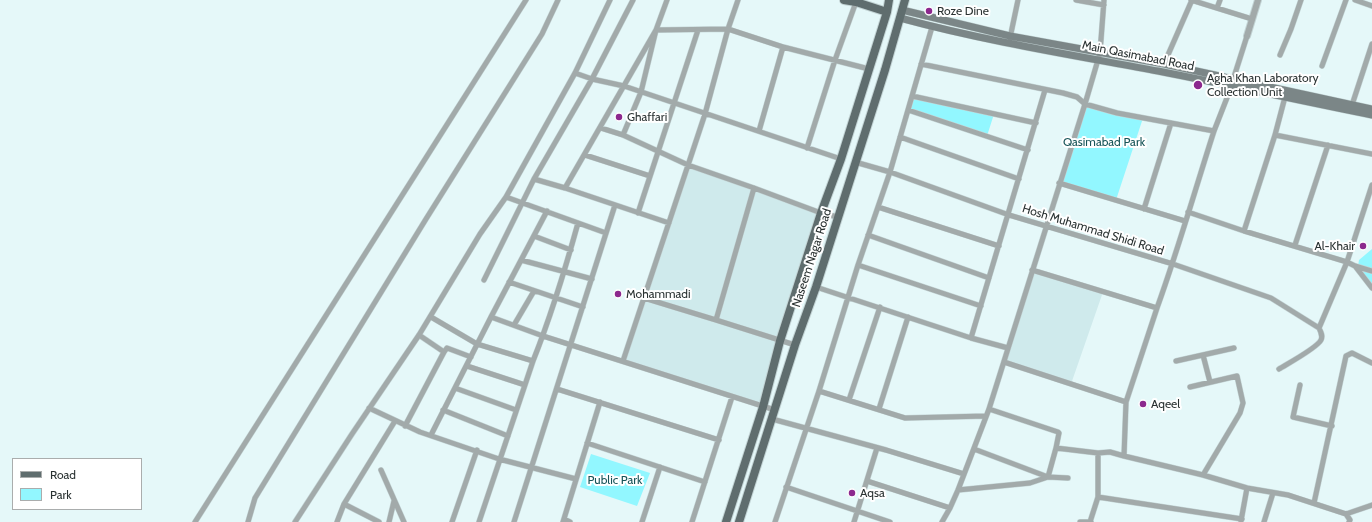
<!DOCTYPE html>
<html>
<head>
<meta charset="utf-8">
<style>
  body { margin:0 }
  #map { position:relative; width:1372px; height:522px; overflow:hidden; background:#e5f8f9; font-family:Cabin,sans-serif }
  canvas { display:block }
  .legend { position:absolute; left:12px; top:458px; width:130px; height:52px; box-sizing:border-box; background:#fff; border:1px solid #aaadad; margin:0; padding:5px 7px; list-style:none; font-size:12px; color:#2a3232 }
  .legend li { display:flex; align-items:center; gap:8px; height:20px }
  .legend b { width:20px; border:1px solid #aaadad }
</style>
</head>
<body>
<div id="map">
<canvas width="1372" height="522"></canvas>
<ul class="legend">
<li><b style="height:5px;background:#5f6d6e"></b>Road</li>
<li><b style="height:11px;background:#92f7ff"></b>Park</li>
</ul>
</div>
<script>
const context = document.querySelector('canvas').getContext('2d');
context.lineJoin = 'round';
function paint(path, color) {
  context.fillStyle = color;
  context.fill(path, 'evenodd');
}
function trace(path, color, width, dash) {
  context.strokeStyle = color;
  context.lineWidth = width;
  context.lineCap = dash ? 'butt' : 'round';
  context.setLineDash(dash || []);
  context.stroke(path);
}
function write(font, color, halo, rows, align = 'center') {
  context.font = font + ' Cabin,sans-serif';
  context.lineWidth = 4;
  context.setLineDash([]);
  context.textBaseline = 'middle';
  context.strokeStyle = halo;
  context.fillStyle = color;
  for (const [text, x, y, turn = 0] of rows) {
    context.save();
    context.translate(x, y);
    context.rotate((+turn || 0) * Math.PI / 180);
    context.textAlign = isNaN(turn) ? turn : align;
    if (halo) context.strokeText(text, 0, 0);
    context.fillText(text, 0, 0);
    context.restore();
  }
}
paint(new Path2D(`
  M688 165 821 213 763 407 623 361Z
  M1032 270 1103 292 1071 384 1004 362Z`), '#cfeaec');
paint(new Path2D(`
  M912 96 994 114 987 136 908 110Z
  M1085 104 1143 118 1116 200 1060 183Z
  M1372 249V288L1358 266 1359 260Z
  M591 454 650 473 637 506 580 487Z`), '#92f7ff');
const minor = new Path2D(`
  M633 0 592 79 534 179 565 188 669 223
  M1076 0 1104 5
  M1191 0 1252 19
  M1355 0 1372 6
  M1217 8 1220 0
  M932 27 890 172 858 265 819 391 905 418 986 416
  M1010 38 1018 0
  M1280 55 1291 29 1301 0
  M921 64 1063 93 1077 97 1085 104 1117 113 1214 131 1232 85
  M1164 64 1192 0
  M1322 66 1346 0
  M575 73 592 79 624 86 841 159
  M1233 80 1247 36
  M912 96 1036 123
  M1352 105 1372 44
  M908 110 1028 150
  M601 128 623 135 688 165 754 188
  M759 131 783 47
  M623 135 641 92 656 30 728 29 783 47 869 69
  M1275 135 1285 97
  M900 137 1019 179
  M807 148 835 60 856 2
  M585 155 650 176
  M855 162 890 172 1009 215 1173 264 1271 298 1319 328
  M1059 183 1185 221
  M565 188 656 30 667 0
  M506 197 606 233
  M878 207 999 246
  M1144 209 1171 123
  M547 211 491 317 543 336 775 410
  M1188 212 1244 231 1275 135 1372 154
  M638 213 698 30
  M1244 231 1347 262 1355 266 1372 271
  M868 235 989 278
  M534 236 571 250
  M1295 245 1328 145
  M521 260 592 279
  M858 265 981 306
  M1355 266 1372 288
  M1032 270 1157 308C1178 250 1195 190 1214 131
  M484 280 534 179
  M509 282 583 307
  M816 287 971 338 1008 348
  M644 298 716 320
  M431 317 477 344 533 361
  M514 325 534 291
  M971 338 1045 90
  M795 345 716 320 754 188 821 213 838 217
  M444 352 447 348 471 357
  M1203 355 1210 382
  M623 361 705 114 728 29 738 0
  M1176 361 1234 348
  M1004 362 1126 402 1124 456
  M467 366 525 385
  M1279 369C1287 364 1317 348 1321 340 1323 336 1321 332 1319 328L1347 262 1372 185
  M1300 385 1293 417 1332 426
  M1190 387 1237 376 1243 403 1240 413 1203 475
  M455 388 516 410
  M557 389 719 440
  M849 400 880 307
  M1126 402 1157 308
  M369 408 420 432 499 459 576 479
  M879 409 908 317
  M989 409 1058 432 1059 433 1056 448 1098 453 1110 452 1124 456 1203 475 1247 488 1288 495 1346 514 1372 505
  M443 410 508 436
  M772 419 886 450 964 474
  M405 426 444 352 419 335
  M431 435 491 317
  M587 443 705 482
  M974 449 1048 477 1068 478
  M1098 453V497L1242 519
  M381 470 404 522
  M867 481 950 508
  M786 487 890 522
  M958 490 1030 483 1048 477 1056 448
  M1314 503 1346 356 1352 353 1372 363
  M1346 514 1350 520 1349 522
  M564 519 570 522
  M1241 521 1247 488
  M195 522 526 0
  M248 522 255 498 426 219 542 34 558 0
  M295 522 352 434 419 335 480 234 506 197 575 73 610 0
  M337 522 344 504
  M379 522 344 504 395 421
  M389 522 394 501
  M452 522 477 450
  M479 522 533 361C551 316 565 270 578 223
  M514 522 615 205
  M563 522 600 402
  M642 522 660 467
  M692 522 732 397
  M775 522 819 391
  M854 522 877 448
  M942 522 950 508 958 490 989 409 1085 104 1100 53 1104 0
  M1080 522H1091
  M1090 522 1098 497
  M1264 522 1273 493`);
const tertiary = new Path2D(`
  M1247 36 1258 0`);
const secondary = new Path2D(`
  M902 10 1010 36 1164 64 1372 109
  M900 18C985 41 1072 55 1158 71 1230 85 1301 101 1372 115`);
const primary = new Path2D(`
  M844 0 856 2 887 12
  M726 522 763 407 780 341 821 213 841 159 887 12 889 0
  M739 522 795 345 816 287 885 70 905 0`);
trace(minor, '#c3d4d5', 6);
trace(tertiary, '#c3d4d5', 8);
trace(secondary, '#c3d4d5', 8);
trace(primary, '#c3d4d5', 10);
trace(minor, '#a2aaaa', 5);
trace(tertiary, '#a2aaaa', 6);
trace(secondary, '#7b8687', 7);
trace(primary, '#5f6d6e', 8);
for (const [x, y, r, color] of [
  [929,11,4,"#8c288e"],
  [1198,85,5,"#8c288e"],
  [619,117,4,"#8c288e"],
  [1363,246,4,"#8c288e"],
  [618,294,4,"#8c288e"],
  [1143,404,4,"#8c288e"],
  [852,493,4,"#8c288e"]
]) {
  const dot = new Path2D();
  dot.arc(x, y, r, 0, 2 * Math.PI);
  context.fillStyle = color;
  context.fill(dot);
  trace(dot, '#fff', 1.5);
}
write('12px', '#2a3232', '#fff', [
  ["Roze Dine",937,11],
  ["Agha Khan Laboratory",1207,78],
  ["Collection Unit",1207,92],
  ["Ghaffari",627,117],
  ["Al-Khair",1355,246,"right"],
  ["Mohammadi",626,294],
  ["Aqeel",1151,404],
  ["Aqsa",860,493]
], 'left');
write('12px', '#2a3232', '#fff', [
  ["Main Qasimabad Road",1138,56,11],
  ["Hosh Muhammad Shidi Road",1093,230,17],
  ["Naseem Nagar Road",812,258,-72]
]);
write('12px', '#165458', '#fff', [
  ["Qasimabad Park",1104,142],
  ["Public Park",615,480]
]);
</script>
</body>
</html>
